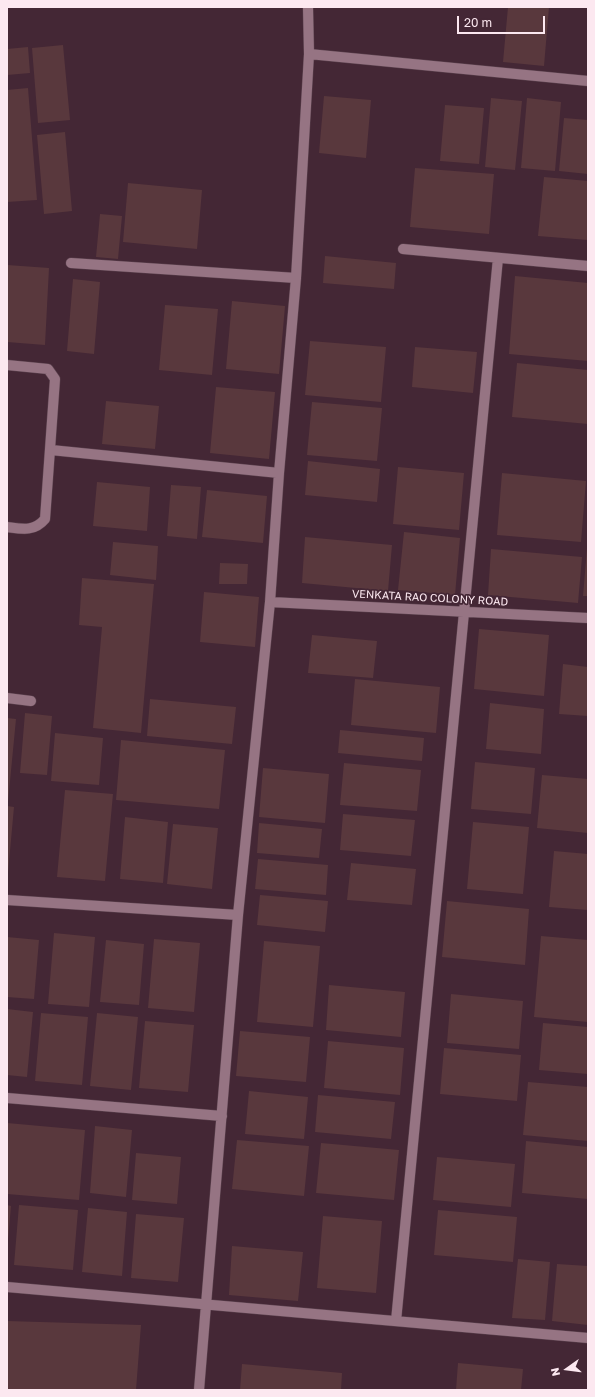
<!DOCTYPE html>
<html>
<head>
<meta charset="utf-8">
<style>
  body { margin:0 }
  #map { position:relative; width:595px; height:1397px; overflow:hidden; background:#442735; font-family:"Golos Text",sans-serif }
  canvas { display:block }
  .frame { position:absolute; inset:0; border:8px solid #fce8f0; pointer-events:none }
  .north { position:absolute; left:547px; top:1349px; width:40px; height:40px; -webkit-text-stroke:3px #442735; paint-order:stroke; rotate:256deg; font-size:11px; font-weight:700; line-height:16px; text-align:center; color:#fce8f0 }
  .north::after { content:''; display:block; margin:auto; width:14px; height:18px; background:#fce8f0; clip-path:polygon(50% 0,100% 100%,50% 72%,0 100%) }
  .scale { position:absolute; left:457px; top:16px; width:88px; height:18px; box-sizing:border-box; border:2px solid #fce8f0; border-top:0; padding-left:5px; font-size:12px; line-height:14px; white-space:nowrap; color:#fce8f0; -webkit-text-stroke:3px #442735; paint-order:stroke }
</style>
</head>
<body>
<div id="map">
<canvas width="595" height="1397"></canvas>
<div class="frame"></div>
<div class="north">N</div>
<div class="scale">20 m</div>
</div>
<script>
const context = document.querySelector('canvas').getContext('2d');
context.lineJoin = 'round';
function paint(path, color) {
  context.fillStyle = color;
  context.fill(path, 'evenodd');
}
function trace(path, color, width, dash) {
  context.strokeStyle = color;
  context.lineWidth = width;
  context.lineCap = dash ? 'butt' : 'round';
  context.setLineDash(dash || []);
  context.stroke(path);
}
function write(font, color, halo, rows, align = 'center') {
  context.font = font + ' "Golos Text",sans-serif';
  context.lineWidth = 3.5;
  context.setLineDash([]);
  context.textBaseline = 'middle';
  context.strokeStyle = halo;
  context.fillStyle = color;
  for (const [text, x, y, turn = 0] of rows) {
    context.save();
    context.translate(x, y);
    context.rotate((+turn || 0) * Math.PI / 180);
    context.textAlign = isNaN(turn) ? turn : align;
    if (halo) context.strokeText(text, 0, 0);
    context.fillText(text, 0, 0);
    context.restore();
  }
}
paint(new Path2D(`
  M508 7H549L544 66 503 62Z
  M63 45 70 120 38 123 32 48Z
  M28 47 30 73 7 75V49Z
  M28 88 37 200 7 202V90Z
  M324 96 371 100 366 158 319 153Z
  M491 98 522 101 515 170 485 167Z
  M527 98 561 102 555 171 521 168Z
  M445 105 484 108 479 164 440 161Z
  M564 118 588 120V174L559 171Z
  M65 132 72 211 44 214 37 135Z
  M415 168 494 174 489 234 410 227Z
  M544 177 588 181V240L538 236Z
  M128 183 202 190 197 249 123 242Z
  M100 214 122 216 118 259 96 257Z
  M325 256 396 263 394 289 323 283Z
  M7 265 49 268 45 345 7 342Z
  M515 276 588 283V361L509 354Z
  M73 279 100 282 94 354 67 351Z
  M232 301 285 306 279 374 226 369Z
  M165 305 218 309 212 375 159 370Z
  M310 341 386 347 381 402 305 395Z
  M415 347 477 352 473 393 412 387Z
  M517 363 588 370V424L512 417Z
  M216 387 275 392 269 459 210 453Z
  M106 401 159 406 155 449 102 444Z
  M312 402 382 408 377 461 307 455Z
  M308 461 380 469 377 502 305 495Z
  M398 467 464 473 459 530 393 524Z
  M502 473 586 481 581 542 497 535Z
  M97 482 150 487 147 531 93 526Z
  M171 485 201 487 197 539 167 536Z
  M207 490 267 496 263 543 202 537Z
  M404 532 460 538 455 595 398 590Z
  M305 537 392 545 388 591 302 583Z
  M113 542 158 546 156 580 110 575Z
  M587 548H588V596H583Z
  M491 549 582 557 578 603 488 595Z
  M220 563 248 564 247 584H219Z
  M82 578 154 584 141 733 93 728 102 627 79 625Z
  M204 592 259 597 255 647 200 642Z
  M479 629 549 635 544 696 474 689Z
  M312 635 377 641 373 678 308 673Z
  M563 664 588 667V716L559 714Z
  M355 679 440 687 436 733 351 725Z
  M150 699 236 707 232 744 147 736Z
  M490 703 544 709 541 754 486 749Z
  M25 713 52 716 47 775 20 773Z
  M7 718 16 719 8 802H7Z
  M340 730 424 738 422 761 338 753Z
  M55 733 103 738 99 785 51 781Z
  M121 740 225 750 219 809 116 800Z
  M475 762 535 768 531 814 471 809Z
  M344 763 421 770 417 811 340 805Z
  M263 768 329 774 325 823 259 817Z
  M542 775 588 779V833L537 828Z
  M65 790 113 794 105 881 57 877Z
  M7 806 14 807 8 873H7Z
  M343 814 415 820 411 856 340 850Z
  M125 817 168 822 163 883 120 879Z
  M473 822 529 827 523 894 467 889Z
  M259 823 322 829 319 858 257 853Z
  M173 824 218 828 212 889 167 884Z
  M554 851 588 854V910L549 907Z
  M258 859 328 865 326 895 255 889Z
  M351 863 416 869 412 905 347 900Z
  M260 895 328 901 325 932 257 925Z
  M447 901 529 909 525 965 442 957Z
  M54 933 95 937 89 1007 48 1004Z
  M541 936 588 940V1022L534 1017Z
  M7 937 39 940 34 999 7 997Z
  M154 939 200 943 194 1012 148 1008Z
  M106 940 144 944 139 1005 100 1002Z
  M264 941 320 946 313 1027 257 1022Z
  M329 985 405 992 401 1037 326 1030Z
  M451 994 523 1001 519 1049 447 1043Z
  M7 1009 33 1012 27 1077 7 1075Z
  M41 1013 88 1017 82 1085 35 1081Z
  M97 1013 138 1017 131 1090 90 1086Z
  M145 1021 194 1025 188 1092 139 1088Z
  M543 1023 588 1027V1074L539 1070Z
  M240 1031 310 1037 306 1082 236 1076Z
  M328 1041 404 1048 400 1095 324 1088Z
  M444 1048 521 1055 517 1101 440 1094Z
  M528 1082 588 1087V1141L523 1135Z
  M249 1091 308 1097 304 1139 245 1134Z
  M318 1095 395 1102 391 1139 315 1132Z
  M7 1123 85 1130 79 1200 7 1194Z
  M95 1126 132 1130 126 1197 90 1193Z
  M237 1140 309 1146 304 1196 232 1189Z
  M526 1141 588 1147V1199L522 1193Z
  M321 1143 399 1150 394 1200 316 1193Z
  M136 1153 181 1157 177 1204 132 1200Z
  M437 1157 515 1164 511 1207 433 1200Z
  M7 1205 11 1206 8 1240H7Z
  M19 1205 78 1210 73 1270 14 1265Z
  M88 1208 127 1212 122 1276 82 1272Z
  M438 1210 517 1217 513 1262 434 1255Z
  M136 1214 184 1218 178 1282 131 1278Z
  M323 1216 382 1221 376 1293 317 1288Z
  M232 1246 303 1252 298 1301 229 1295Z
  M518 1259 550 1262 545 1320 512 1318Z
  M557 1264 588 1266V1325L552 1321Z
  M7 1321 141 1325 136 1390H7Z
  M458 1363 523 1369 521 1390H456Z
  M242 1364 342 1373 341 1390H240Z`), '#59383d');
const street = new Path2D(`
  M309 54 588 81
  M403 249 588 266
  M71 263 296 278
  M7 365 48 369 55 379 45 519C34 532 22 529 7 527
  M51 450 279 473
  M270 602 588 618
  M7 698 31 701
  M7 900 238 915
  M7 1098 222 1116
  M7 1287 588 1338
  M396 1321 498 258
  M199 1390 238 915 270 602 279 473 296 278 309 54 308 7`);
trace(street, '#5c434f', 11);
trace(street, '#967483', 10);
write('11px', '#fce8f0', '#442735', [
  ["VENKATA RAO COLONY ROAD",430,598,3]
]);
</script>
</body>
</html>
